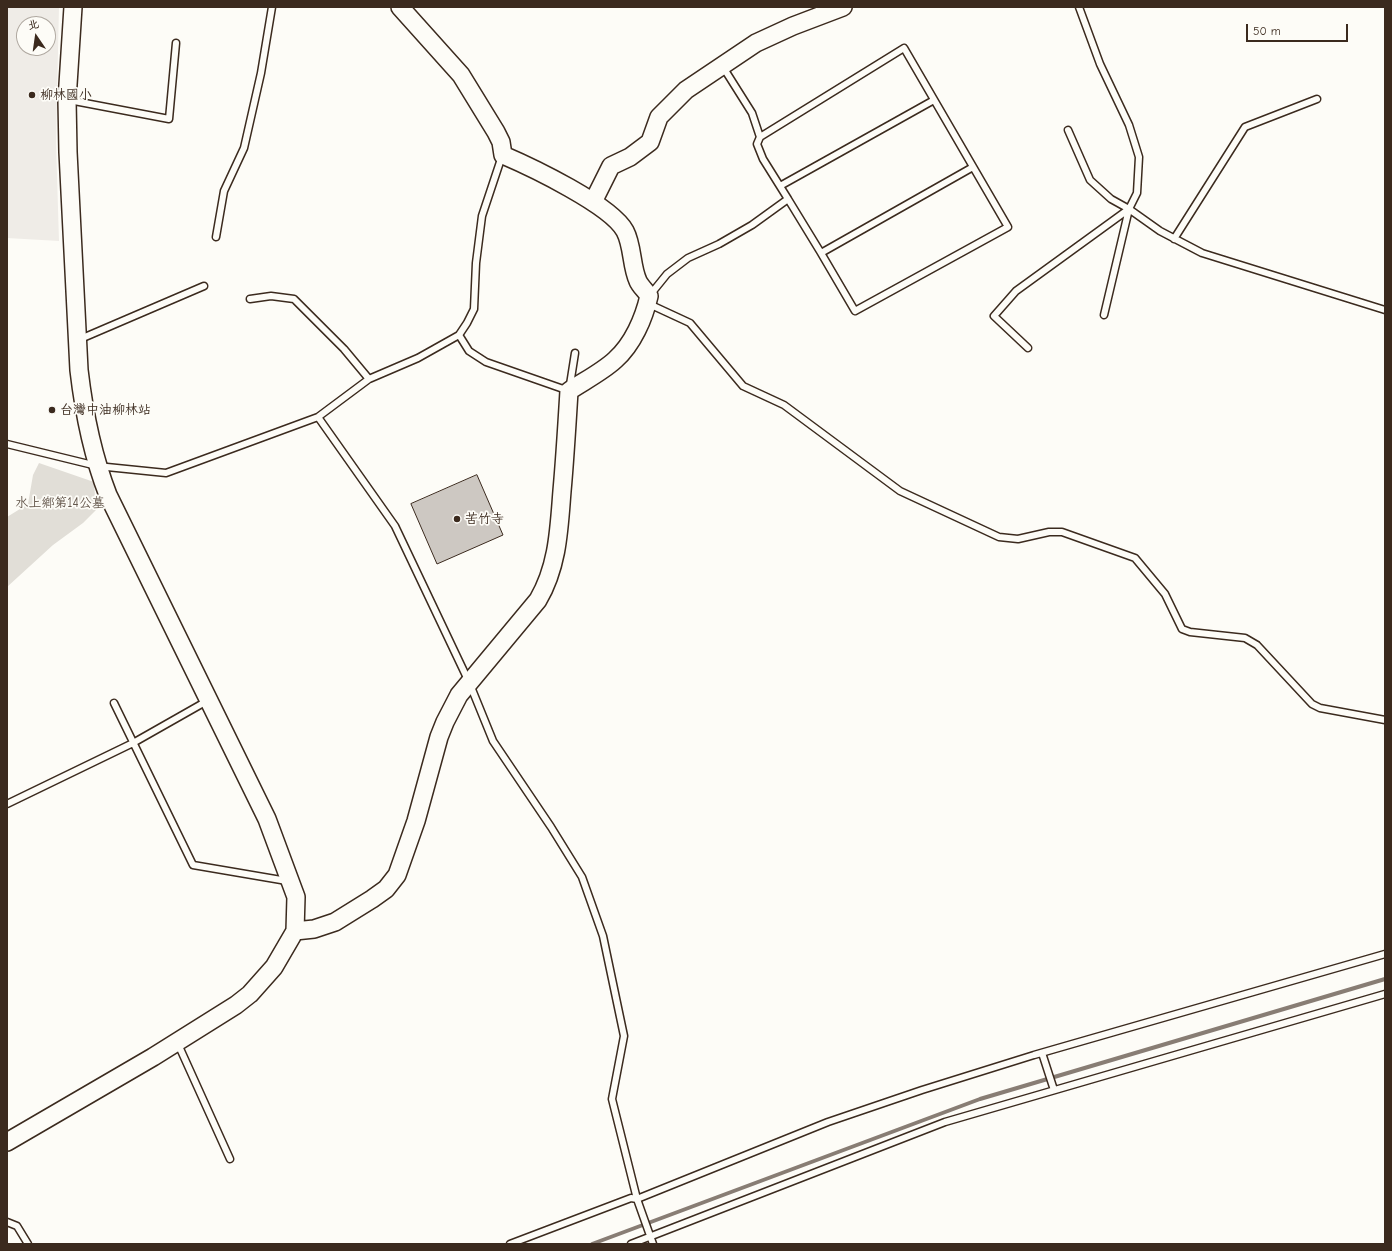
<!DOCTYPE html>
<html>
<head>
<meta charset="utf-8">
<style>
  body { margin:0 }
  #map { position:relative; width:1392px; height:1251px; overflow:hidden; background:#fdfcf7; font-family:"Comic Neue","LXGW WenKai TC",sans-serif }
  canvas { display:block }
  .frame { position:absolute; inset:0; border:8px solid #3b2a1e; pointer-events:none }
  .north { position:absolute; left:16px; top:16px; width:40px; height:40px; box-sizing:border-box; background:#fdfcf7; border:1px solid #afa8a0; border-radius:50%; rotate:347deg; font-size:11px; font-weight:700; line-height:16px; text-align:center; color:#3b2a1e }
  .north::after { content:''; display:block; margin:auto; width:14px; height:18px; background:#3b2a1e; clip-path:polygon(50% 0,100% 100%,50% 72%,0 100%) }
  .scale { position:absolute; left:1246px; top:24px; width:102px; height:18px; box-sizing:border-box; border:2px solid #3b2a1e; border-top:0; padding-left:5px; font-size:12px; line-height:14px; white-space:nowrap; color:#3b2a1e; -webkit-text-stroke:3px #fdfcf7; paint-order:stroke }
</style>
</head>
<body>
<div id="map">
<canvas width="1392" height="1251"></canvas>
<div class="frame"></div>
<div class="north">北</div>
<div class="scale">50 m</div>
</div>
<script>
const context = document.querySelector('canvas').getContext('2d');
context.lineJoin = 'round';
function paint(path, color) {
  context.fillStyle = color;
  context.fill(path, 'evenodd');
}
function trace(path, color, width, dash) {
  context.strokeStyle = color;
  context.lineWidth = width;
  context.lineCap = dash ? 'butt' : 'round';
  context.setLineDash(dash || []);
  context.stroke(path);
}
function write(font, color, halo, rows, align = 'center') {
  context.font = font + ' "Comic Neue","LXGW WenKai TC",sans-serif';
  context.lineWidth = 3.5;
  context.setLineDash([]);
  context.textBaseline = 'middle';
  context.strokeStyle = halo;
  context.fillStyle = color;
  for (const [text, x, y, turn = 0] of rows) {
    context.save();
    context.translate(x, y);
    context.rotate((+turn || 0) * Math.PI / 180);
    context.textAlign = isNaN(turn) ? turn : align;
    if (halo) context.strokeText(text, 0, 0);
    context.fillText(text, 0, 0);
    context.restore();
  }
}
paint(new Path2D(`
  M7 7H59L56 142 59 241 7 238ZM24 24H48V48H24Z`), '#efece7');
paint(new Path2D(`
  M39 463 94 482 96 510 83 523 53 545 7 587V517L28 504 33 475Z`), '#e1ded7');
trace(new Path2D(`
  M592 1244 980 1099 1385 979`), '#887d74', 4);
const building = new Path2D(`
  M477 475 503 535 437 564 411 504Z`);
paint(building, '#cdc8c2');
trace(building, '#3b2a1e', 1);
const lane = new Path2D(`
  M1079 7 1100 64 1129 125 1139 157 1137 193 1129 209 1160 231 1202 253 1385 310
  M69 100 169 119 176 43
  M1068 130 1090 180 1111 199 1129 209
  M760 137 904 48 1008 227 855 311 821 253
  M780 186 934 100
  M788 199 821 253 973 167
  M216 237 224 191 244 148 261 73 272 7
  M1174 239 1245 127 1317 99
  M650 295 667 274 688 258 719 244 752 225 788 199 763 159 757 144 760 137 752 113 723 67
  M250 299 271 296 294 299 344 349 369 379 418 358 459 335 467 323 474 309 476 263 482 216 502 156
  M649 304 690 323 743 386 784 405 900 491 999 537 1018 539 1049 532H1062L1135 558 1165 594 1182 629 1190 632 1245 638 1257 645 1312 704 1320 708 1385 720
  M459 335 469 351 486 362 569 391 575 353
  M78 340 204 286
  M1028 348 994 316 1016 291 1129 209 1104 315
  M318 417 395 526 469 682 493 741 551 827 582 877 603 936 624 1036 612 1099 637 1199 653 1244
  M7 444 97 466 166 473 318 417 369 379
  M114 703 193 865 287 881
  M7 804 133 743 207 701
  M178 1044 230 1159
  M1042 1053 1054 1090
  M7 1222 17 1226 28 1244
  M510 1244 631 1198 637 1199 828 1122 922 1090 1034 1055 1385 954
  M631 1244 945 1122 1385 994`);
const secondary = new Path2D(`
  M593 202 611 166 630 157 650 142 659 117 686 90 756 43 793 26 843 7
  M295 931 314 929 335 922 372 899 386 889 397 875 416 821 439 737 445 722 459 695 538 600C558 566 559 529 562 491 565 458 567 424 569 391 584 381 602 372 615 360 633 344 644 318 649 296 646 291 640 286 638 281 631 266 633 246 625 231 611 205 531 167 503 155L501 142 496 132 461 75 400 7
  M7 1142 153 1057 236 1005 250 994 274 967 295 931 296 897 267 819 108 495C92 454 84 413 79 370L68 152 67 100 73 7`);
trace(lane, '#3b2a1e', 9);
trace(secondary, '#3b2a1e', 20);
trace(lane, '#fdfcf7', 6);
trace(secondary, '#fdfcf7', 17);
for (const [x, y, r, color] of [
  [32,95,4,"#3b2a1e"],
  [52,410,4,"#3b2a1e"],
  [457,519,4,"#3b2a1e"]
]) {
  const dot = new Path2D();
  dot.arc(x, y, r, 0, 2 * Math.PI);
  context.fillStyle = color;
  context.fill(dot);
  trace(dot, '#fdfcf7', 1.5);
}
write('13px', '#3b2a1e', '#fdfcf7', [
  ["柳林國小",40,95],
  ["台灣中油柳林站",60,410],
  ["苦竹寺",465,519]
], 'left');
write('13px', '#64574c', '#fdfcf7', [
  ["水上鄉第14公墓",60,503]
]);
</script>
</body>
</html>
